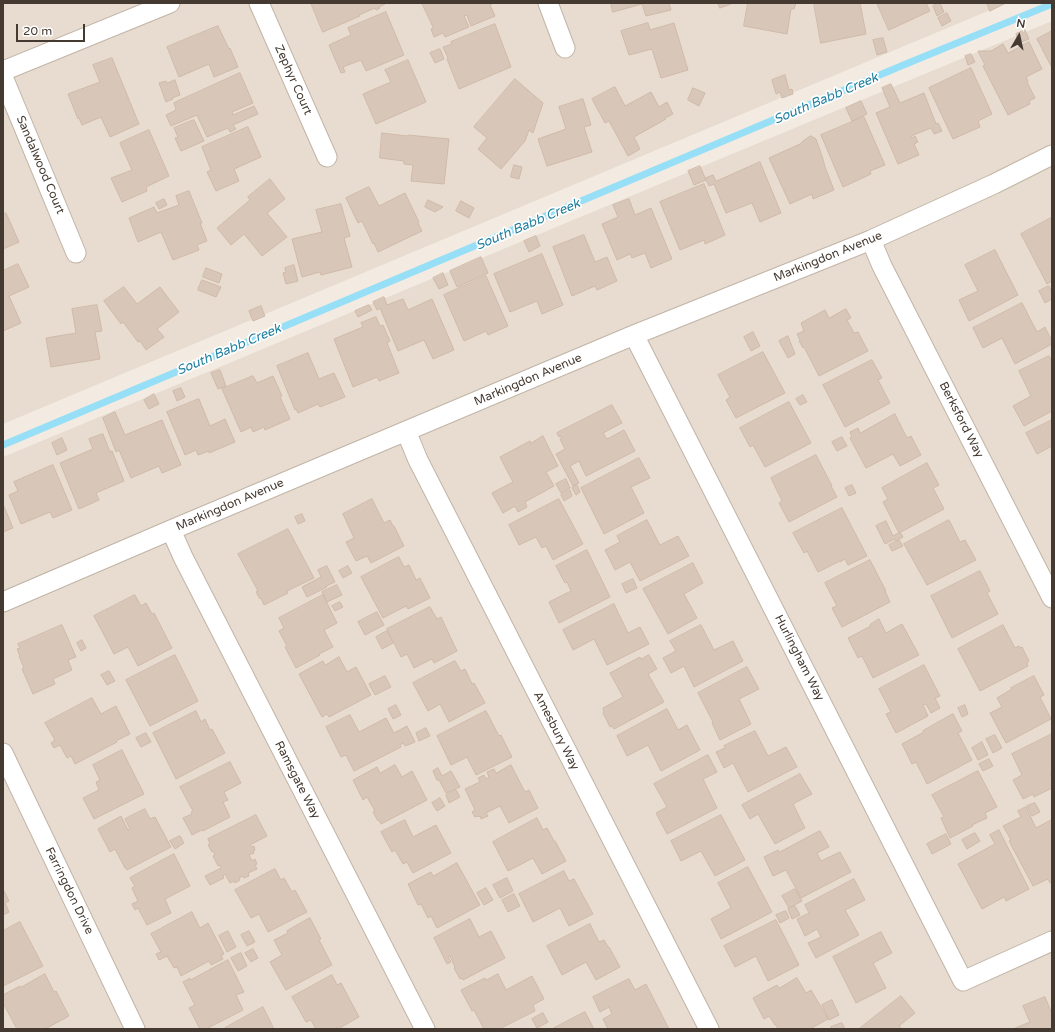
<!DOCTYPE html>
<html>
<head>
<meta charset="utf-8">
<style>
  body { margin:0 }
  #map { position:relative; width:1055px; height:1032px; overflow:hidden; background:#f3ebe1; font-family:"Varela Round",sans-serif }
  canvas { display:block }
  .frame { position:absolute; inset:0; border:4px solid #443a32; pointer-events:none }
  .north { position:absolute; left:999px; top:16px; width:40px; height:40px; -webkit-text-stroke:3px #fff; paint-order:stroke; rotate:9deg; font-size:11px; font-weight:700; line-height:16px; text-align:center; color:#443a32 }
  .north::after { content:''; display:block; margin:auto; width:14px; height:18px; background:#443a32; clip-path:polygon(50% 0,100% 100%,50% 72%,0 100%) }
  .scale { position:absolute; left:16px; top:24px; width:69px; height:18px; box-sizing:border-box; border:2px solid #443a32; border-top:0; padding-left:5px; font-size:12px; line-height:14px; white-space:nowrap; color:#443a32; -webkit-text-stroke:3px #fff; paint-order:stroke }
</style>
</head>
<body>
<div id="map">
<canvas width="1055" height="1032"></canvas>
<div class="frame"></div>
<div class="north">N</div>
<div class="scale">20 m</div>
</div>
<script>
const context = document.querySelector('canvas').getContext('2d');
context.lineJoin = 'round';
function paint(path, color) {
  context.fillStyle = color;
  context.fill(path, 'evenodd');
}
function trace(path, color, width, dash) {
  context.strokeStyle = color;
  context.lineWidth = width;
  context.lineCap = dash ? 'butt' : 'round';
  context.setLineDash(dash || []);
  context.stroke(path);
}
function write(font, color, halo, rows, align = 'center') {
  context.font = font + ' "Varela Round",sans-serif';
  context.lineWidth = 3.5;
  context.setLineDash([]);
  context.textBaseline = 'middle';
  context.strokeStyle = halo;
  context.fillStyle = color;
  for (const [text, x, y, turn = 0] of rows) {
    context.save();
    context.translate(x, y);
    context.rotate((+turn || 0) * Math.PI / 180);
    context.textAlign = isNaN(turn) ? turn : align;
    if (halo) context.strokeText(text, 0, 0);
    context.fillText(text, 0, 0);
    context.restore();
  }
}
paint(new Path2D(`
  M3 3H1007L3 424Z
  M1052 21V1029H3V457Z`), '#e7dccf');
trace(new Path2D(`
  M3 445 901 66 1052 4`), '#97dff6', 7);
const building = new Path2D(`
  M311 3H385V4L379 7 380 8 376 10 375 8 359 15 360 16 323 32Z
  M422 3H491L492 4 490 5 495 16 471 26 467 15 464 16 469 27 445 37 443 33 434 37 431 29 433 28Z
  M611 3H669L671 10 646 16 642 4 613 12Z
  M718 3H731V4L720 8Z
  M748 3H796L794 9H791L787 34 744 26Z
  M814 3H860L866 34 821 43Z
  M877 3H926L930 11 889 30Z
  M940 3 944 12 937 16 933 6Z
  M987 3H1006L990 11Z
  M386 12 404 55 366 71 361 60 343 67 345 72 341 73 329 45 351 35 348 28Z
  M947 13 951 21 942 26 938 18Z
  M648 23 650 30 674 23 688 70 661 78 652 49 629 55 621 31Z
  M495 24 511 67 459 89 447 59 448 58 443 47 452 44 451 42Z
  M218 26 229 49 230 48 238 67 214 77 209 64 179 77 167 47Z
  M1025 30 1029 39 1019 43 1016 34Z
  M1052 31V68L1037 39Z
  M883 38 887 52 877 55 873 40Z
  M1029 42 1042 69 1026 77 1028 81 1027 82 1035 98 1029 101 1030 104 1008 115 983 66 985 65 978 51H991L1003 44 1008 53Z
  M440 49 444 59 435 63 430 53Z
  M971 54 975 62 968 65 965 56Z
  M112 58 139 124 110 137 101 117 82 125 79 118 78 119 68 94 100 82 93 65Z
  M408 60 426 102 376 124 363 94 391 82 385 70Z
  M971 68 992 114 978 121 980 127 953 139 929 88Z
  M240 73 253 103 232 112 233 115 254 106 258 114 233 125 236 129 230 132 228 128 207 137 197 115 171 126 166 115 176 110 174 103Z
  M785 75 789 90 792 89 793 94 782 98 780 92 776 94 772 80Z
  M515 79 543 103 533 133 529 130 525 141 501 169 478 149 487 138 474 127Z
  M175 80 180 95 172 98 173 99 166 102 159 83 166 81 167 83Z
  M891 84 900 103 924 93 936 124 938 123 942 131 934 134 931 128 911 136 912 138 915 136 918 142 914 144 919 155 898 164 876 113 890 107 882 88Z
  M615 87 625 106 651 92 659 107 667 102 673 114 665 118 666 119 634 137 640 149 628 156 609 121 605 123 592 99Z
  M693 88 705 93 699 106 688 100Z
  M583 99 591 125 584 127 592 152 547 166 538 139 566 129 559 107Z
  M861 101 867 114 852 121 846 108Z
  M864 117 885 165 870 171 871 174 843 187 821 135Z
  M194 120 204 141 181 151 175 138 178 137 174 128Z
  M248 127 261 157 234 169 239 181 216 191 207 172 211 170 202 147Z
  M149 130 169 176 146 187 147 191 122 202 111 178 132 170 120 143Z
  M382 133 407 136 408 135 449 139 444 184 411 181 413 165 404 164V161L380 158Z
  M811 136 816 139 823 159 825 167 834 190 813 199 812 194 790 204 769 158 800 144 803 141Z
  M760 162 781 213 760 222 752 203 726 213 714 184 709 186 705 178 713 175 716 181Z
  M514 165 522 167 519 179 511 177Z
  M700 166 706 180 694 185 688 171Z
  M270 179 285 199 267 213 287 237 262 256 244 234 231 245 217 228 250 200 248 197Z
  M704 184 725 235 705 244 704 240 680 250 660 202Z
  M369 187 379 206 405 193 419 222 418 223 422 231 378 252 374 243 373 244 362 221 358 223 346 198Z
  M189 191 202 223H200L207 241 197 245 199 250 173 260 161 232 138 242 129 218 154 207 157 213 179 205 176 196Z
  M164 199 167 205 159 209 156 203Z
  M629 199 635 215 651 208 672 259 651 268 645 253 632 258 630 254 617 260 602 224 618 217 613 205Z
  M428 200 443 207 435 212 425 207Z
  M461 201 474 208 469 218 456 211Z
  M341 204 350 236 344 238 352 267 321 275 320 272 302 277 292 239 322 232 316 210Z
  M6 213 19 242 3 249V215Z
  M1051 218 1052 220V281L1047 284 1021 234Z
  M584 235 595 262 607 257 617 281 597 290 595 286 572 296 553 247Z
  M536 236 540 246 529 252 524 241Z
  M995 250 1018 295 969 321 959 300 978 291 965 265Z
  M542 254 563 305 542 314 537 301 510 312 494 274Z
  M481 257 488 273 457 287 450 271Z
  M18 264 29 287 9 296 21 323 3 331V271Z
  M294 265 298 281 286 284 283 273 286 272 285 268Z
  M206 268 222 274 219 283 203 277Z
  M443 273 448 285 439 289 433 278Z
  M486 276 508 326 488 335 486 331 464 341 444 295Z
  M202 280 221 287 216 297 198 290Z
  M1049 286 1052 292V299L1045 303 1039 291Z
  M124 287 137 304 160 287 179 312 157 329 164 337 146 350 140 341 138 342 123 322 121 324 104 301Z
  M384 297 387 305 403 299 408 310 432 299 454 350 433 359 424 340 398 351 380 308 377 310 373 302Z
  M1022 303 1037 332 1045 327 1052 341V344L1015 364 1002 338 983 348 973 328Z
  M97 305 102 331 95 332 100 359 51 367 46 338 76 333 72 309Z
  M369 305 372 310 358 317 355 311Z
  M261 306 265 316 253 321 249 311Z
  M846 309 851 318 847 320 854 333 858 332 868 351 819 376 804 347 803 348 799 341 800 340 797 334 804 331 801 323 825 310 829 318Z
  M376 317 380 326 383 325 390 341 387 343 399 373 379 381 377 377 353 387 334 339 363 327 361 323Z
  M753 332 760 346 751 351 744 337Z
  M788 336 795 354 788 358 779 341Z
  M763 352 785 393 736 418 726 400 730 397 718 375Z
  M308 353 319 379 334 373 345 397 320 407 318 404 298 413 296 409 295 410 277 366Z
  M1049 356 1052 362V411L1024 426 1013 406 1031 396 1019 371Z
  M872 360 882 378 878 380 890 403 845 427 823 385Z
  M220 370 226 386 218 389 211 373Z
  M253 376 257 383 273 376 282 396 280 397 290 419 265 430 264 427 253 432 251 427 241 432 222 389Z
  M181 388 185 397 177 401 173 391Z
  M154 394 159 404 149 409 144 400Z
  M803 395 807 402 800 405 796 399Z
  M199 399 210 426 225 419 235 442 209 453V451L198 455 196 450 185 455 167 412Z
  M789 402 811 443 765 467 753 445 750 447 740 428Z
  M612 405 622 423 603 433 607 439 624 430 635 451 586 476 579 461 570 466 579 483 573 486 556 454 565 449 560 439 562 438 561 436 559 437 557 433Z
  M115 412 125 435 162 420 181 465 162 473 159 466 131 478 119 450 116 452 103 418Z
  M895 414 907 438 911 436 921 455 900 466 893 454 866 468 850 438 852 437 850 432 858 428 860 433Z
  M1052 420V446L1037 454 1026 433Z
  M103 434 110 452 112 451 124 481 96 493 99 500 79 509 60 463 93 449 89 439Z
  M543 436 558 466 546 472 554 486 525 502 527 507 518 512 515 506 503 513 492 493 513 482 500 457 530 441 531 443Z
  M842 437 847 446 837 451 832 442Z
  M62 438 67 450 57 455 52 443Z
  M816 455 832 486H831L837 497 789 522 779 503 782 501 771 478Z
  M639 458 650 478 631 487 644 513 604 534 581 488Z
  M927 463 939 485 933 488 944 509 899 533 883 502 888 499 882 488Z
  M53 465 72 510 53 518 50 512 21 524 9 495 18 491 14 482Z
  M566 479 570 488 561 493 556 484Z
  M577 485 580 492 576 495 572 488Z
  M852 485 856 493 849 496 845 488Z
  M570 490 572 496 564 501 561 495Z
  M372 499 384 523 390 520 393 526H394L404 546 371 563 367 556 356 561 346 542 354 538 343 514Z
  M559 499 583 544 553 560 546 546 542 548 536 537 519 545 509 525Z
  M3 504 13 528 3 532Z
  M842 508 867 556 848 565 845 559 840 562V561L818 572 807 551 804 553 793 533Z
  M302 514 305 521 298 524 295 517Z
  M647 520 660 545 678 536 689 556 640 581 630 562 615 570 605 550 620 542 617 536Z
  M949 520 960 542 965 540 976 560 927 585 904 544Z
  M886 521 893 536 900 532 903 537 896 541 895 539 885 544 876 526Z
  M288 529 314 578 287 591 288 593 264 605 261 598 260 599 256 592 258 591 238 554Z
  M899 540 903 546 892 551 889 545Z
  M587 550 610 597 559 623 549 602 571 591 567 582 565 583 556 566Z
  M399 557 404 567 409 565 416 580 420 578 430 598 408 609 406 606 383 618 361 577Z
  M870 560 886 591H885L890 602 842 627 832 608 837 606 825 583Z
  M693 563 703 583 684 594 697 618 668 634 643 589Z
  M327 566 335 582 326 586 327 587 307 597 302 587 321 577 318 570Z
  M348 566 352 573 343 578 339 571Z
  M980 571 990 591 987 593 998 614 952 638 931 596Z
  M633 579 637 588 626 593 622 584Z
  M337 585 342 595 327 602 322 592Z
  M135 595 141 606 146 603 152 614 154 613 172 648 138 666 128 647 114 654 94 616Z
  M323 595 337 623 324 630 333 647 319 654 320 655 296 668 285 647 287 646 279 631 284 628 279 618Z
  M340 602 343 607 335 611 332 606Z
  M614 604 628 633 640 627 649 644 607 665 594 639 573 650 563 630Z
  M430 607 437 619 441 617 457 651 434 663 432 659 414 668 407 654 401 657 387 629Z
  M377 612 384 625 365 635 358 622Z
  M879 619 886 633 902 624 919 655 873 678 862 656 858 658 848 638 871 626 870 625Z
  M62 625 76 657 68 660 72 670 53 679 55 684 33 694 22 669 24 668 19 656H20L17 649 20 648 18 644Z
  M701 625 714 650 733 641 743 661 694 687 684 666 671 673 663 658 676 651 670 641Z
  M1003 625 1015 648 1019 646 1020 648 1022 647 1029 661 1027 663 1028 666 980 691 958 649Z
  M387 631 393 643 382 649 376 637Z
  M82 640 86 648 81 651 77 643Z
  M175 655 198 701 150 726 126 680Z
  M649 655 657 669 648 674 664 702 614 729 612 726 610 727 603 713 604 712 603 708 623 697 610 673 640 657 641 659Z
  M339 657 347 672 356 667 371 695 329 717 327 714 322 717 299 674 323 661 325 665Z
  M455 661 461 671 465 669 472 684 474 683 485 703 449 722 440 704 428 711 413 683Z
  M924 665 940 696 935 698 940 708 931 713 926 704 923 705 928 716 896 733 886 714 891 712 879 689Z
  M747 667 759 689 739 699 751 724 720 740 712 723 713 722 698 693Z
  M109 671 115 681 107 685 101 675Z
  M385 676 391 687 375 695 369 684Z
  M1034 676 1044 695 1040 697 1051 719 1006 743 990 713 1002 707 997 698 1012 689 1011 688Z
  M92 698 101 714 116 706 130 734 116 741 117 742 75 764 71 756 67 758 60 745 54 748 51 743 55 740 45 723Z
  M396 705 401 715 393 719 388 709Z
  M965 705 968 714 962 717 958 708Z
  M667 709 678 730 687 725 700 750 661 771 648 745 627 756 617 736Z
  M196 711 201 722 205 719 210 730 212 729 225 753 176 779 153 733Z
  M486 711 499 736 501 735 512 757 476 775 467 757 451 765 437 736Z
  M953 714 962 731 958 733 972 760 927 784 916 762 912 764 902 744 924 732 923 731Z
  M350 715 359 732 386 718 394 733 407 726 415 742 405 746 403 743 400 745 401 747 354 771 346 755 341 757 326 727Z
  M426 728 430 736 419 741 416 733Z
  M755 731 768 756 786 747 797 767 748 792 733 763 724 768 716 752 725 748 724 746Z
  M146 733 151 742 141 747 136 738Z
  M1052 734V772L1050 773 1052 777V788L1034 797 1033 794 1023 799 1013 780 1022 775 1012 754Z
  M995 735 1002 748 993 753 986 739Z
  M982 742 988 755 978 760 972 748Z
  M122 750 144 794 94 819 83 798 99 790 96 782 100 780 93 765Z
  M708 755 717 772 703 779 717 808 667 834 656 813 667 807 654 784Z
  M989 759 993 766 983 771 979 764Z
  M230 762 241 783 224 792 228 800 223 802 230 817 203 831 202 830 192 835 183 818 192 814 191 812 193 811 180 787Z
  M395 765 402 777 412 771 427 800 381 824 379 820 378 821 373 812 375 811 367 797 363 800 353 780 377 767 380 773Z
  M511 765 525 792 529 790 538 808 509 823 500 806 486 813 488 816 481 819 480 816 479 817 478 816 475 817 472 812 475 810 465 789 480 782 478 778 484 775 486 779 489 777 487 772 494 769 496 773Z
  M438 768 442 776 451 771 460 787 446 793 439 780H437L433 771Z
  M978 771 997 807 985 813 987 818 972 825 973 826 950 838 941 818 944 817 932 795Z
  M800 774 812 794 793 804 805 828 775 844 758 814 750 819 742 805Z
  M456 790 460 797 449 803 446 795Z
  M440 798 445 806 437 811 432 803Z
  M1035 803 1040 812 1032 816 1027 806Z
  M1026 807 1036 828 1051 820 1052 821V882L1050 883 1048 879 1033 886 1009 841 1011 840 1003 826 1021 817 1018 811Z
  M145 809 150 819 155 817 171 847 127 870 125 867V868L115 849 110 852 98 829 121 816 128 830 130 829 125 819Z
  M256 815 267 836 250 845 252 847 254 846 255 850 253 851 254 853 249 855 252 861 255 859 257 864 255 865 257 869 248 873 249 876 244 878 243 876 239 878 240 880 235 883 234 881 230 883 225 874 223 876 224 878 210 885 205 876 221 868 220 865 218 866 213 856 215 855 213 851 212 852 208 845 210 844 208 839Z
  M721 815 745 860 715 876 701 851 681 861 671 841Z
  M537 818 543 830 547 828 554 841H555L566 861 542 874 533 858 508 871 493 842Z
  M405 820 413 837 436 825 451 853 413 873 407 862 403 864 395 850 392 852 381 832Z
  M999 830 1029 889 1006 901 1004 897 982 909 958 864 995 844 990 835Z
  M820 831 829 847 817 853 821 861 840 852 851 872 801 898 786 870 773 876 764 857 778 850 779 852Z
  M975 833 980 841 967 849 962 840Z
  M946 834 951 844 932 854 927 844Z
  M180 836 184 843 175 849 170 841Z
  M174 854 190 886 165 899 171 913 147 925 138 908 135 910 132 904 138 901 132 888 135 886 130 878Z
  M457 863 480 905 437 928 431 916 428 918 421 904 418 905 408 884 431 872 433 876Z
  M748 867 772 912 721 939 711 919 731 908 718 883Z
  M275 869 281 880 284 878 292 892 295 890 307 912 268 932 259 914 251 918 235 890Z
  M564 871 569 881 574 879 593 914 569 926 560 908 533 922 519 894Z
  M507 878 513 891 500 898 493 885Z
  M854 879 865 900 845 910 859 935 816 958 808 943 821 937 817 929 805 936 797 919 809 913 805 905Z
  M486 888 493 900 484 905 477 893Z
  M3 889 9 901 5 903 9 912 3 915Z
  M795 889 802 901 789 908 782 896Z
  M514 894 520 906 508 912 502 900Z
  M795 906 800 915 792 919 788 909Z
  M786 911 789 918 780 923 776 915Z
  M192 912 200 928 208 923 224 954 221 956 223 959 211 965 209 961 181 976 177 967 174 968 167 956 159 960 156 954 161 952 151 934Z
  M310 918 321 939 319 940 332 965 286 990 270 962 282 955 274 940 288 933 287 931Z
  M470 919 479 937 491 931 505 958 463 980 462 978 460 979 454 968 455 967 450 956 448 957 451 962 447 964 434 938Z
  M776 920 799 965 768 981 756 956 735 967 724 946Z
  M20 922 43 966 3 986V931Z
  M590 924 599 942 604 940 608 947H609L620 967 596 980 586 962 562 975 547 946Z
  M228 931 236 947 227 952 219 936Z
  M249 931 255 942 247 946 241 935Z
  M881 932 892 953 873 963 886 988 856 1003 833 957Z
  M253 949 258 958 251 962 245 953Z
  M241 953 247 966 238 971 231 958Z
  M228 960 244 992 236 995 243 1010 206 1029H200L189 1008 195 1005 183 982 190 978V980Z
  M45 974 54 992 56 991 69 1016 45 1029H17L3 1003V995L20 986 21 987Z
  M498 974 506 990 532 976 544 999 533 1005 535 1011 499 1029H484L474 1010 472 1011 461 990 485 978 486 980Z
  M332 975 337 985 341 983 359 1017 338 1029 337 1027 333 1029H316L311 1020 306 1022 292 997Z
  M797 978 806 993 811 990 828 1019 810 1029H778L776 1025H775L769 1016 764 1019 753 998 777 985 779 988Z
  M629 979 635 990 646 984 669 1029H608L603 1019 612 1014 609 1007 600 1012 593 997Z
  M901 996 915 1013 899 1026 902 1029H859Z
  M1045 997 1052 1014V1029H1013L1030 1022 1023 1006Z
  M832 1000 839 1015 829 1020 822 1005Z
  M263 1007 274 1029H225V1028Z
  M585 1012 594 1029H552Z
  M543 1013 548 1022 537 1028 532 1019Z
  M842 1023 845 1029H832L831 1027Z`);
paint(building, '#d8c7b9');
trace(building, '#d0baa9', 1);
const minor = new Path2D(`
  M259 3 327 157
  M548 3 565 48
  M3 71 170 3
  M3 77 76 253
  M871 240 882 266 1052 598
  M634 335 963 981 1052 941
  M406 431 418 460 709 1029
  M171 530 183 557 425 1029
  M3 602 171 530 634 335 871 240 994 184 1052 155
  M3 753 135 1029`);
trace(minor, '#c1b4a7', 21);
trace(minor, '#fff', 19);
write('12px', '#443a32', '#fff', [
  ["Zephyr Court",293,80,66],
  ["Sandalwood Court",40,165,67],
  ["Markingdon Avenue",828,257,-22],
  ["Markingdon Avenue",528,380,-23],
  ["Berksford Way",961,420,63],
  ["Markingdon Avenue",230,505,-23],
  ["Hurlingham Way",799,658,63],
  ["Amesbury Way",556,731,63],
  ["Ramsgate Way",297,780,63],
  ["Farringdon Drive",69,891,64]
]);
write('italic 13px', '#207f9f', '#fff', [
  ["South Babb Creek",826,99,-23],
  ["South Babb Creek",528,225,-23],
  ["South Babb Creek",229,350,-23]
]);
</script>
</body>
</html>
